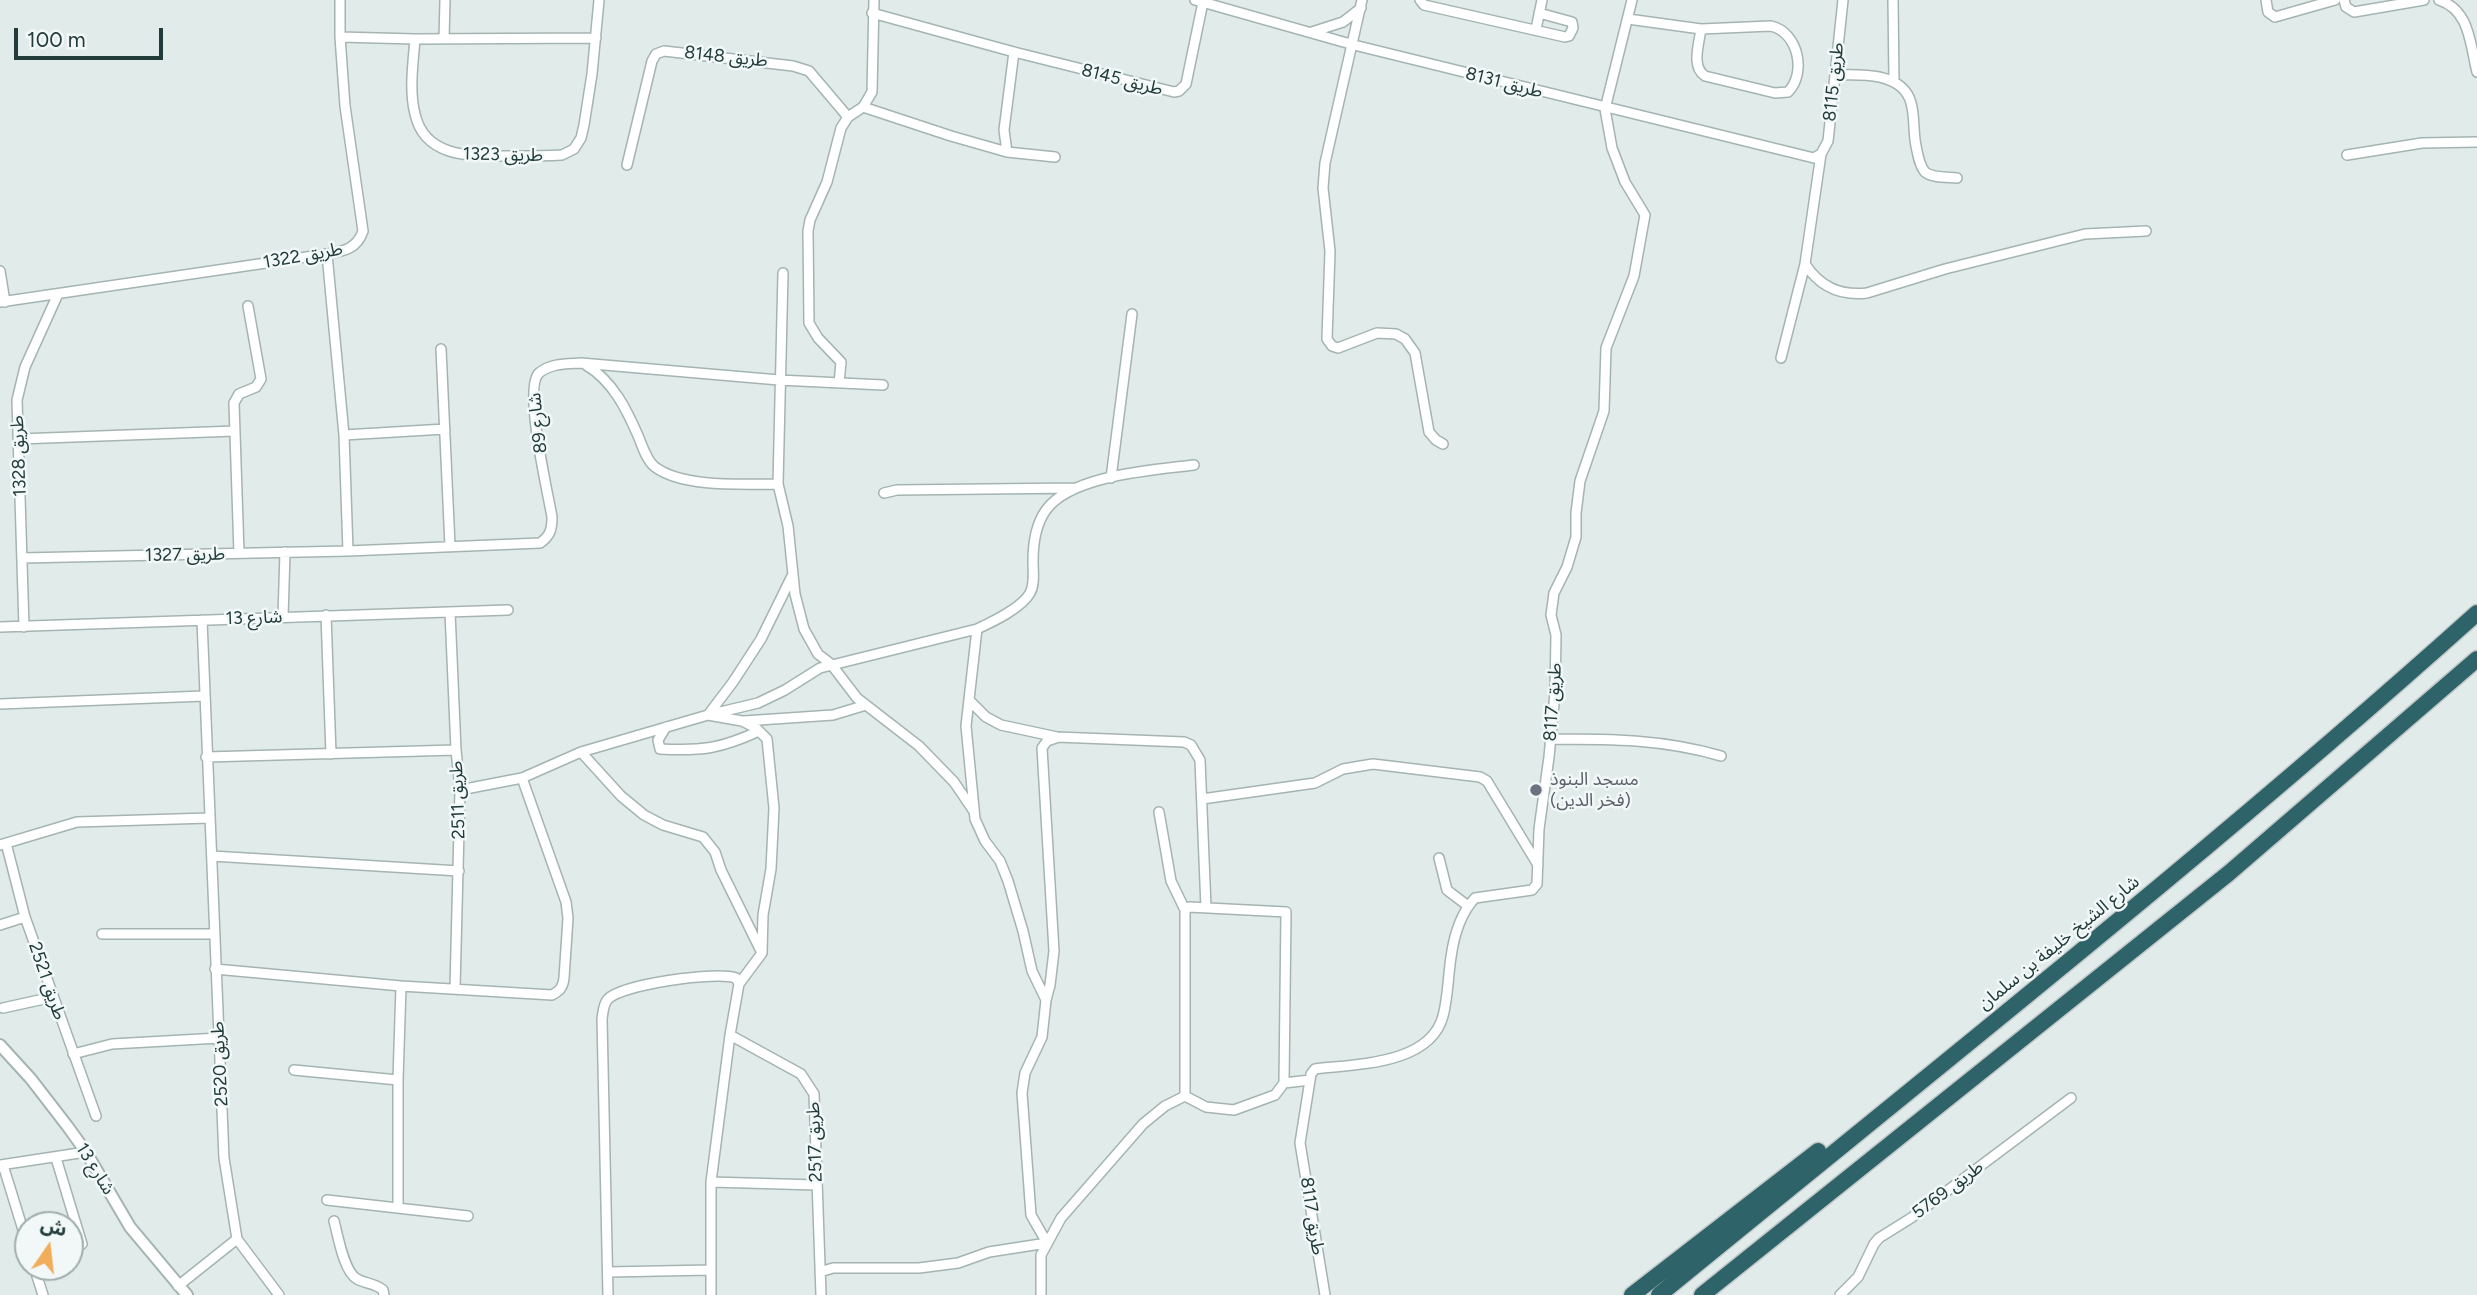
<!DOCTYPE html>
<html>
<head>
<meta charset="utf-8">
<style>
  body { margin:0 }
  #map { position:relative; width:2477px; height:1295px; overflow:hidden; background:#e1ecea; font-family:Figtree,"Noto Sans Arabic",sans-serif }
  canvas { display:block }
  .north { position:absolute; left:14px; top:1211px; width:70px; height:70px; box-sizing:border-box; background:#f2f8f7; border:2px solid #9fadac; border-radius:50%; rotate:14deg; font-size:19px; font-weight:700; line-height:28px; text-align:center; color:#223c3c }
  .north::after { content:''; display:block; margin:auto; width:24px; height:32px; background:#f1ad5a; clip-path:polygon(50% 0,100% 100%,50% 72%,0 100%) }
  .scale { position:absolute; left:14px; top:28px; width:149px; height:32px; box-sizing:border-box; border:4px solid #223c3c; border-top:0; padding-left:9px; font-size:21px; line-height:24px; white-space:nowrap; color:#223c3c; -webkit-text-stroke:5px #f2f8f7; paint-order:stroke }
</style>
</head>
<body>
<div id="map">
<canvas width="2477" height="1295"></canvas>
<div class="north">ش</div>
<div class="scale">100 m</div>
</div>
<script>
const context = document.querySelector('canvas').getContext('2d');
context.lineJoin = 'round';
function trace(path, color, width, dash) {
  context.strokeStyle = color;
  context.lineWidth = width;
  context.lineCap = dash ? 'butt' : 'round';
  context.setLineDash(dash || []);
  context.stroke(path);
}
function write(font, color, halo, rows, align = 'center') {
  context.font = font + ' Figtree,"Noto Sans Arabic",sans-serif';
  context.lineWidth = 5;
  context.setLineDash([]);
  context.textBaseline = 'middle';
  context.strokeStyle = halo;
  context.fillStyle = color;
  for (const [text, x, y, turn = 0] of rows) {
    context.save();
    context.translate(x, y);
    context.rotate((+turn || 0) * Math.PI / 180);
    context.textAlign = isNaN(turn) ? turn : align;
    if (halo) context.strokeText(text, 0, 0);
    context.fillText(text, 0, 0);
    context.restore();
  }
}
const minor = new Path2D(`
  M1195 0 1354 45 1814 158 1821 154 1828 141 1843 0
  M1362 0 1325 163 1323 188 1330 251 1327 339 1332 346 1338 348 1377 333 1396 334 1405 339 1415 353 1429 432 1436 440 1443 444
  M1420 0 1424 5 1565 37 1569 36 1573 28 1572 22 1539 13
  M1893 0 1894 82
  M2266 0 2268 12 2275 17 2335 0
  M2344 0 2346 7 2354 12 2424 0
  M2439 0C2470 10 2470 44 2477 72
  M872 13 1014 52 1174 92 1179 91 1186 84 1203 2
  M1628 19 1701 29
  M1771 26C1798 32 1807 73 1788 92L1775 93 1705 76C1691 67 1699 44 1701 29Z
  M1536 29 1542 0
  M1312 32 1343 22 1361 8
  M340 37 415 39 596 38
  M415 39C413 64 409 90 415 114 425 159 473 156 509 156 526 156 544 156 562 155L574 149 581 138 584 125 592 74 599 0
  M444 39 445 0
  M1835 75C1860 74 1903 72 1911 103 1915 117 1913 132 1916 146 1918 155 1919 165 1925 172 1932 178 1948 177 1957 178
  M863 107 951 136 1007 152 1055 157
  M1007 152 1004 130 1014 52
  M2347 155 2422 143 2477 142
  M627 165 652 61 656 54 664 51 793 66 809 71 848 117
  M327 254 344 435 348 551
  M1805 264C1820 287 1840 296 1867 293L1945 269 2085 234 2146 231
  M0 271 5 302
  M783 273 778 484 788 526 795 594 804 629 818 654 831 664 857 698 919 746 954 782 973 810
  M0 302 327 254C344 251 357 249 363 231L345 106 340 37V0
  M441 349 450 546
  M1781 358 1805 264 1821 154
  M586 365C613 381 627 410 639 438 643 448 647 461 655 467 683 488 744 484 778 484
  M839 383 841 362 818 338 809 323 808 231 810 220 827 182 841 128 848 117 863 107 872 92 874 0
  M344 435 445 429
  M19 439 235 431
  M1111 478 1132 314
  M884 493 897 490 1076 488
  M239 553 234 403 239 394 256 387 261 379 248 306
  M22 558 348 551 540 543C550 536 552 530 552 517 548 493 523 388 539 373 551 363 567 364 581 363L779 380 883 385
  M450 612 456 750 460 790 455 988
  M326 615 331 754
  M283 617 285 552
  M202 620 224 1158 237 1239 279 1295
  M0 627 508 610
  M24 627 17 400 25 367 58 294
  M969 700 986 717 1001 725 1057 737 1184 742 1191 745 1200 760 1206 908
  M0 704 204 696
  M712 714 758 703 785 690 820 668 977 629C992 622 1022 608 1030 593 1035 584 1033 572 1033 561 1033 544 1036 524 1046 510 1071 475 1154 470 1194 465
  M708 715 733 682 761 639 793 574
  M744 721 833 715 866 705
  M666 727 658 740 660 749C702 751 720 749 759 731
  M1551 739C1610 739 1663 739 1721 756
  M581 752 621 796 644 815 663 825 703 837 715 852 721 870 761 951
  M206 757 456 750
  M460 790 522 778 581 752 708 715 742 721 756 728 767 739 774 808 771 869 763 915 762 953 739 984 730 1035 711 1182V1295
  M1202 799 1315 783 1343 769 1373 764 1480 777 1487 781 1538 865
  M1159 812 1171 881 1185 910V1096
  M6 843 25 917 96 1116
  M0 845 77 822 209 818
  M212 856 459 871
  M1439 858 1447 890 1468 906
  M0 925 25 917
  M102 934H214
  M215 969 401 986 552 995C560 991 563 987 564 978L568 918 566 902 522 778
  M1046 1000 1050 985 1054 951 1042 748 1047 741 1056 738
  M3 1008 53 997
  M730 1035 801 1074 814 1094 821 1295
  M73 1054 112 1044 219 1038
  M294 1070 398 1080
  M1284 1083 1310 1080
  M56 1158 82 1244
  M0 1165 86 1152
  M3 1165 28 1246
  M711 1182 817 1185
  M327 1200 468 1216
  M398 1208V1080L401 986
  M334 1221C338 1236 344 1272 357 1279 366 1284 375 1283 383 1290L384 1295
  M34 1267 43 1295
  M608 1272 711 1270
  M820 1272 833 1268H919L958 1263 989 1252 1047 1243 1031 1215 1022 1093 1025 1073 1042 1037 1046 1000 1032 971 1023 931 1008 881 1000 861 985 841 975 819 966 726 977 629
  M178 1286 237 1239
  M608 1295 602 1019C603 1013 603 1004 608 999 623 984 717 971 736 978L739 984
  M1041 1295V1255L1061 1218 1143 1124 1165 1106 1185 1096 1206 1107 1234 1110 1275 1095 1284 1083 1286 912 1189 907 1185 910
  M1325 1295 1300 1143 1311 1074 1315 1069C1355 1064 1430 1065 1443 1016 1448 998 1448 976 1451 957 1454 935 1460 914 1475 898L1532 890 1537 884 1539 829 1549 757 1555 693 1556 635 1551 615 1554 593 1567 567 1576 537V513L1580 481 1604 411 1606 348 1634 276 1645 215 1625 182 1612 148 1605 109 1632 0
  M1840 1295 1858 1277 1874 1244 1879 1238 1911 1218 2071 1098`);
const tertiary = new Path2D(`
  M0 1045 31 1079 68 1127 86 1152 130 1227 187 1295`);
const motorway = new Path2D(`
  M1632 1295 1818 1151
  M1659 1295C1934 1070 2213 850 2477 613
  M1702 1295 2229 873 2477 659`);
trace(minor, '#a4b4b2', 12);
trace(tertiary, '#a4b4b2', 14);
trace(motorway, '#c1c8c8', 19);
trace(minor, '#fff', 9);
trace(tertiary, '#fff', 10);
trace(motorway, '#2e6369', 16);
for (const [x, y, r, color] of [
  [1536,790,7,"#6b7280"]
]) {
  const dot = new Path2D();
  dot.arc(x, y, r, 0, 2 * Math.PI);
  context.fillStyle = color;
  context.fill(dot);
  trace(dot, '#f2f8f7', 2.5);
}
write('18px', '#223c3c', '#f2f8f7', [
  ["طريق 8148",726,57,6],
  ["طريق 8145",1122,80,14],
  ["طريق 8115",1834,82,-84],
  ["طريق 8131",1504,83,14],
  ["طريق 1323",503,155,1],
  ["طريق 1322",303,256,-10],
  ["شارع 89",538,423,-96],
  ["طريق 1328",19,456,-92],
  ["طريق 1327",185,555,-1],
  ["شارع 13",254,618,-2],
  ["طريق 8117",1553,702,-86],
  ["طريق 2511",458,800,-92],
  ["شارع الشيخ خليفة بن سلمان",2059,943,-39],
  ["طريق 2521",47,981,71],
  ["طريق 2520",220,1064,-93],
  ["طريق 2517",815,1142,-92],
  ["شارع 13",95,1169,58],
  ["طريق 5769",1948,1190,-37],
  ["طريق 8117",1312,1216,81]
]);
write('18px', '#5b616d', '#f2f8f7', [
  ["مسجد البنوذ",1550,780],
  ["(فخر الدين)",1550,801]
], 'left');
</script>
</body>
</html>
